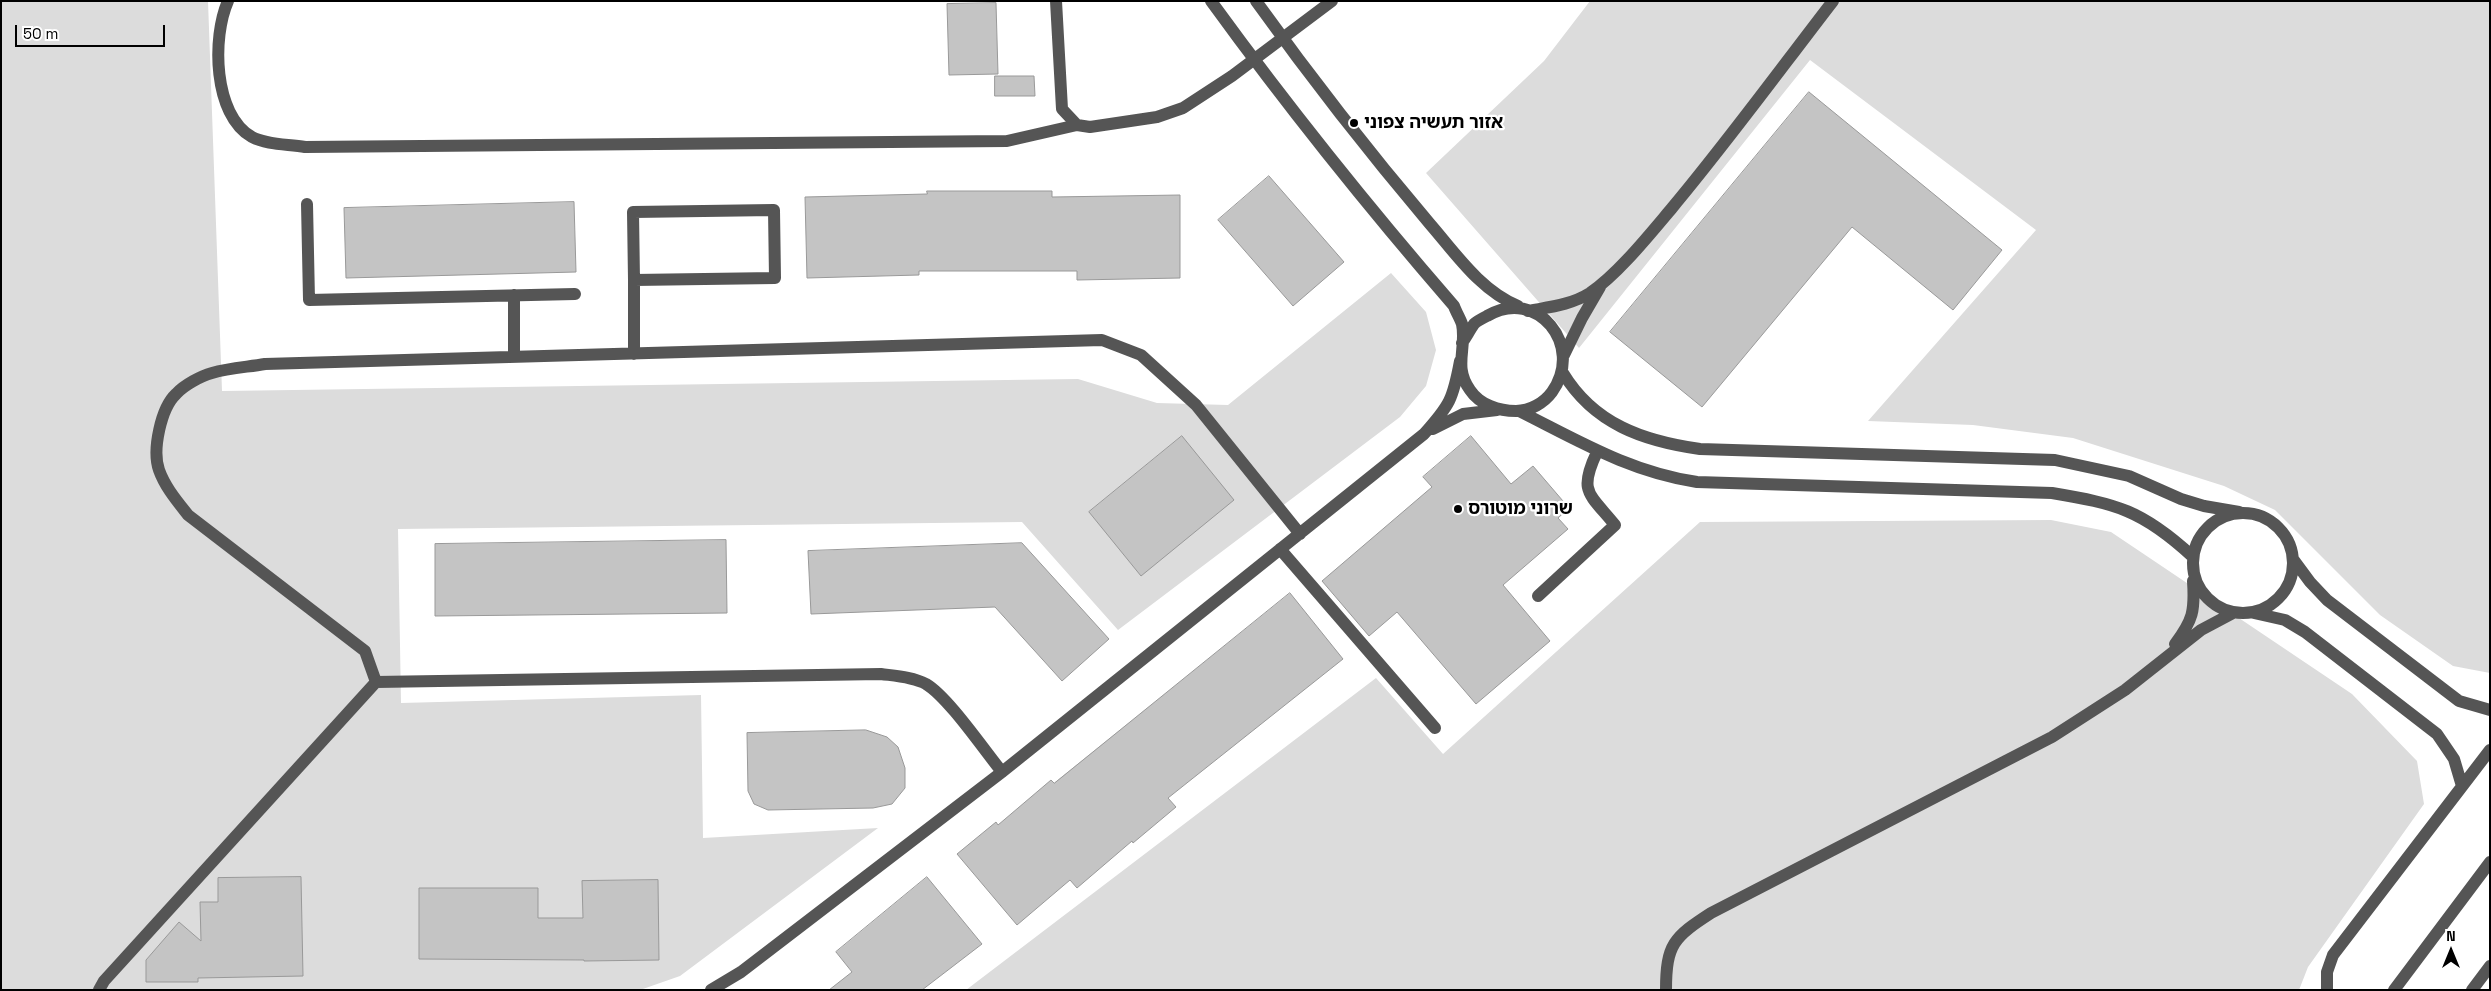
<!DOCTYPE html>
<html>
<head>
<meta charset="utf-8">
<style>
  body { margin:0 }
  #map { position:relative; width:2491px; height:991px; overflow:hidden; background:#fff; font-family:"Space Grotesk",sans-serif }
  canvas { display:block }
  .frame { position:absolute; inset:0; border:2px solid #000; pointer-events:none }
  .north { position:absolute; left:2426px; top:926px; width:50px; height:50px; -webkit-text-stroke:4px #fff; paint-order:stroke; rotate:0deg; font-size:14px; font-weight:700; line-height:20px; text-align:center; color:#000 }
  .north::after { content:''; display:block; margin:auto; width:18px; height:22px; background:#000; clip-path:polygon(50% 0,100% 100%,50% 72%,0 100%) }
  .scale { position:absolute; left:15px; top:25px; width:150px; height:22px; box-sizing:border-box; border:2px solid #000; border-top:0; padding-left:6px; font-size:15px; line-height:18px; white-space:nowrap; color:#000; -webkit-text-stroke:4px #fff; paint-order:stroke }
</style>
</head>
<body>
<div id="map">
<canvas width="2491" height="991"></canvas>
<div class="frame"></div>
<div class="north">N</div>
<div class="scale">50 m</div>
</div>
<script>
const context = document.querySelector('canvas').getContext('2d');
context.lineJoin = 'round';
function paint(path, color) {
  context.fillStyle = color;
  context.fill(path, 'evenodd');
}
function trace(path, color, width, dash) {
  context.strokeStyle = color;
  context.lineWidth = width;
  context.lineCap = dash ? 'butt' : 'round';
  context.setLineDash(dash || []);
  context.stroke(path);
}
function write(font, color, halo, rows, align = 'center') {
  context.font = font + ' "Space Grotesk","Noto Sans Hebrew",sans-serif';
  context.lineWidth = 4.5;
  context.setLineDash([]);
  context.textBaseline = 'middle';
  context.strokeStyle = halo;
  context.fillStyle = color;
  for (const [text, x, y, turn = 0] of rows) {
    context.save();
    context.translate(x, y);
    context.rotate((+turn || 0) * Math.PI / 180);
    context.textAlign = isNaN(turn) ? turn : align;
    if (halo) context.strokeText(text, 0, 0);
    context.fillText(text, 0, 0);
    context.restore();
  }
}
paint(new Path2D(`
  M1 1H208L222 391 1078 379 1157 403 1228 405 1391 273 1426 312 1436 350 1426 386 1400 417 1118 630 1022 522 398 529 401 703 701 695 703 838 878 828 680 976 640 990H1Z
  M1590 1H2490V673L2453 666 2380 615 2275 510 2224 486 2073 438 1973 425 1868 421 2036 230 1810 60 1579 348 1426 173 1544 61Z
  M2051 520 2111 532 2352 694 2417 761 2424 804 2308 967 2299 990H966L1376 678 1443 754 1700 522Z`), '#dcdcdc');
const building = new Path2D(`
  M996 3 998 74 949 75 947 4Z
  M995 76H1034L1035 96H995Z
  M1809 92 2002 250 1953 310 1852 227 1702 407 1610 332Z
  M1269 176 1344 262 1293 306 1218 220Z
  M927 191H1052V197L1180 195V278L1077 280V271H919V275L807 278 805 197 927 194Z
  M574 202 576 272 346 278 344 208Z
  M1182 436 1234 500 1141 576 1089 512Z
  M1471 436 1511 484 1533 466 1569 508 1558 518 1568 529 1503 585 1550 641 1476 704 1397 612 1369 636 1322 581 1432 487 1423 477Z
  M726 540 727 613 435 616V544Z
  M1022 543 1109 639 1062 681 995 607 811 614 808 551Z
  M1290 593 1343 659 1168 798 1176 807 1133 843 1132 841 1077 888 1070 880 1017 925 957 854 996 822 998 825 1051 780 1054 783Z
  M866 730 887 737 898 747 905 768V788L892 804 873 808 768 810 754 804 748 791 747 733Z
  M301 877 303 976 198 978V982H146V960L179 922 201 941 200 902H218V878Z
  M927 877 982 944 922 990H829L852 972 836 952Z
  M658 880 659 960 584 961V960L419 959V888H538V918H583L582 881Z`);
paint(building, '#c4c4c4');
trace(building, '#999', 1);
trace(new Path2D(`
  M228 1C212 37 213 115 252 137 267 145 288 144 305 147L1007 141 1077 125
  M1056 1 1062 109 1077 125 1090 127 1157 117 1183 108 1232 76 1332 1
  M1211 1C1288 107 1369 208 1454 306 1456 312 1460 318 1462 324 1467 348 1453 367 1470 390 1480 405 1499 411 1516 411 1530 411 1544 403 1552 392 1585 346 1537 286 1487 316 1483 318 1477 321 1474 324 1470 330 1466 337 1462 343
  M1256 1C1311 78 1369 152 1430 224 1456 254 1480 290 1518 306
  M307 204 309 300 575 294
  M774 210 775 278 634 280 633 212Z
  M634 280V354
  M1528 311C1549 307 1571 305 1590 293 1618 274 1650 234 1672 208 1728 141 1779 71 1833 1
  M1564 355 1582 318 1600 287
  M514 357V295
  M1563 373C1594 424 1643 441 1700 449L2055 460 2129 476 2181 499 2204 506 2239 512
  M1519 411C1579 441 1630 472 1697 482L2052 493C2117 504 2142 510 2192 556
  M1433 429 1463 414 1497 410
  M2193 563a50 50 0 1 1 100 0a50 50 0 1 1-100 0Z
  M1280 549 1435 728
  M2293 559 2310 582 2327 600 2459 701 2490 710
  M1538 596 1615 525C1589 493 1578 492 1597 452
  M2254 613 2285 620 2305 632 2437 734 2454 759 2462 786
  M2175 644C2193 620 2195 611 2193 581
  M376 682 365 651 188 515C177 501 165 487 159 470 152 450 161 408 176 394 184 385 201 376 212 373 229 368 248 367 265 364L1102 340 1141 355 1196 405 1300 534
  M99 990 104 981 376 682 881 674C896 676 913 677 926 684 948 697 984 750 1002 772
  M711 990 741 972 1002 772 1424 434C1450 405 1453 399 1460 361
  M1666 990C1666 944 1674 937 1711 913L2052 737 2125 690 2201 630 2233 613
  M2327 990V972L2333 955 2490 750
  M2394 990 2490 862
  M2472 990 2490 966`), '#555', 12);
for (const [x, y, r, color] of [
  [1354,123,5,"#000"],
  [1458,509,5,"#000"]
]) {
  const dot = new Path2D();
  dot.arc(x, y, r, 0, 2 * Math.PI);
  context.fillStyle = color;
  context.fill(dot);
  trace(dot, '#fff', 2);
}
write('bold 18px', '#000', '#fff', [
  ["אזור תעשיה צפוני",1364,123],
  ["שרוני מוטורס",1468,509]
], 'left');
</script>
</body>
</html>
